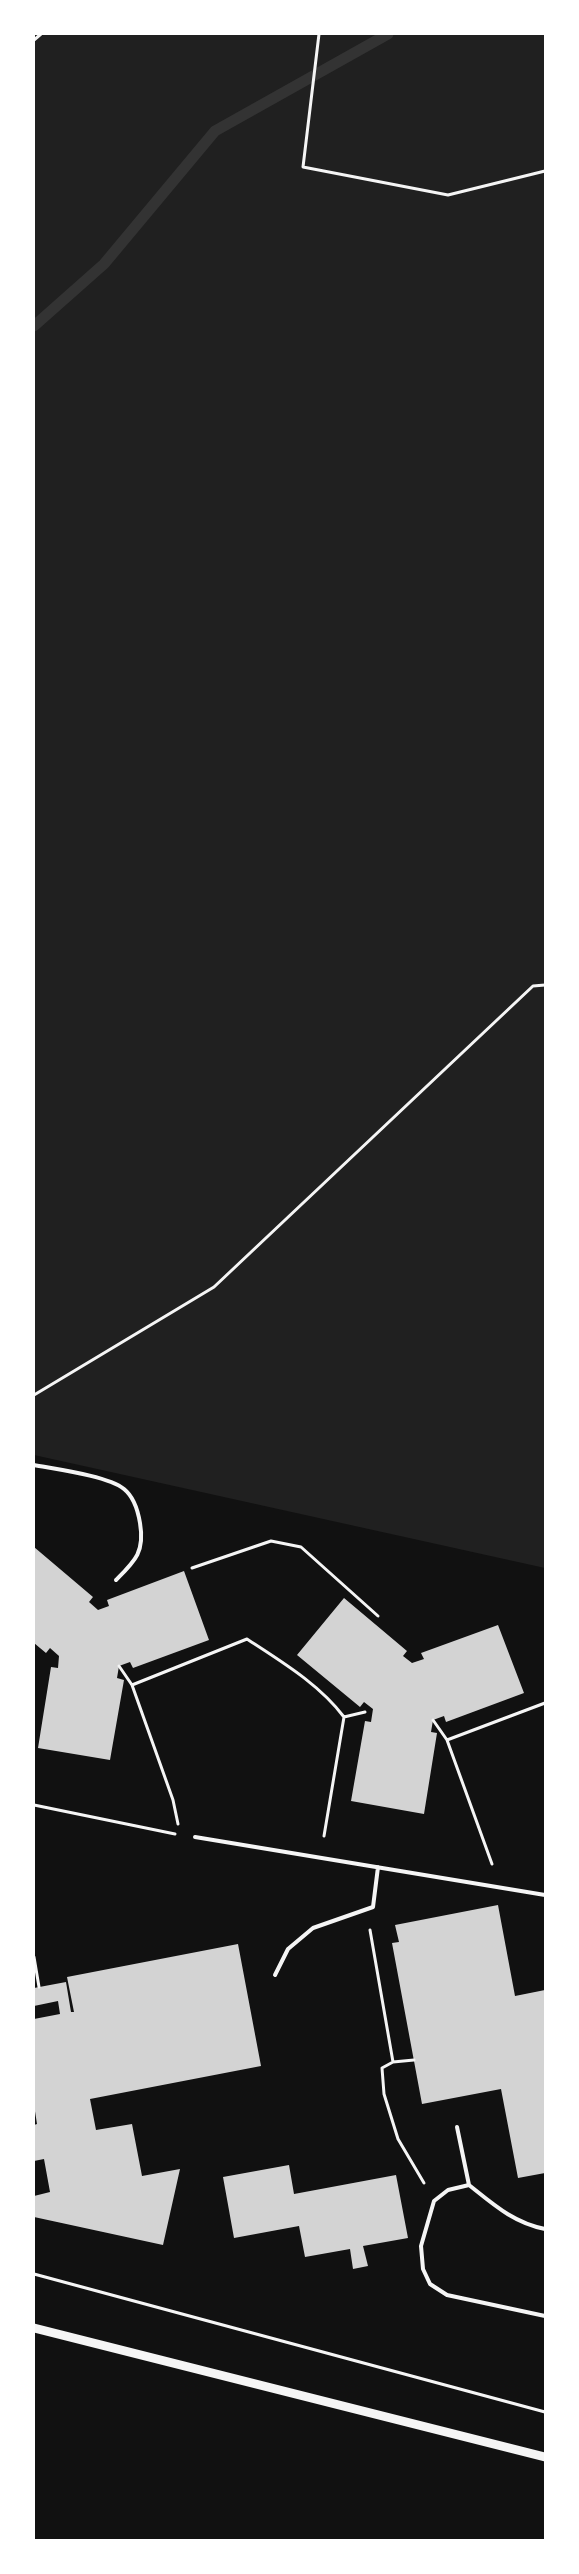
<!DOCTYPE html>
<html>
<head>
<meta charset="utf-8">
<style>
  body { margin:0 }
  #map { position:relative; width:579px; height:2574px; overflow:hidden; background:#111; font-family:Helvetica,sans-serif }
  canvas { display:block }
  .frame { position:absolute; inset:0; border:35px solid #fff; pointer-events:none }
</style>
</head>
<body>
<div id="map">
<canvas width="579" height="2574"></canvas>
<div class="frame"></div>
</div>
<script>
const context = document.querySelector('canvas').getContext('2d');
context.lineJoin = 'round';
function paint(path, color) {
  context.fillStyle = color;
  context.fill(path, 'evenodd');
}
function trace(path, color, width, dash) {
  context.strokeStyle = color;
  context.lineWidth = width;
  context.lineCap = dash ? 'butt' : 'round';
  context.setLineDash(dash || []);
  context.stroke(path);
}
paint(new Path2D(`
  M34 34H545V1568L34 1455Z`), '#202020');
trace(new Path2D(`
  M34 326 104 264 215 131 388 34`), '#333', 11);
paint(new Path2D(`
  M34 1547 93 1597 89 1602 98 1610 109 1606 107 1600 184 1571 209 1640 133 1668 130 1662 119 1666 117 1678 124 1680 110 1760 38 1748 51 1667 58 1668 59 1656 50 1648 46 1653 34 1643Z
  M344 1598 407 1651 403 1656 412 1663 424 1659 421 1653 498 1625 524 1693 446 1722 444 1716 433 1720 431 1732 437 1733 424 1814 351 1801 365 1721 371 1722 373 1709 364 1702 360 1707 297 1655Z
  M498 1905 515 1996 545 1990V2173L518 2178 501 2089 422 2104 392 1943 399 1942 395 1925Z
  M238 1944 261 2066 90 2099 96 2130 132 2124 142 2176 180 2169 163 2245 34 2217V2196L50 2192 44 2159 34 2161V2125L37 2124 34 2105V2019L60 2014 58 2001 34 2006V1988L66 1982 71 2012H74L67 1977Z
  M289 2165 294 2194 396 2175 408 2238 363 2246 368 2266 353 2269 350 2249 305 2257 299 2226 234 2238 223 2177Z`), '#d3d3d3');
trace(new Path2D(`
  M319 34 303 167 448 195 545 171
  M34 40 41 34
  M34 1395 214 1287 533 986 545 985
  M192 1568 271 1541 301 1547 378 1616
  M119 1666 132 1685 173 1800 178 1824
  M132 1685 247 1639C282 1662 319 1684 344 1717
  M433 1720 447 1740 492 1864
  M447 1740 545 1703
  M34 1805 175 1834
  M324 1836 344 1717 365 1712
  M370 1930 393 2062 414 2060
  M34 1957 39 1987
  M393 2062 382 2068 384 2094 398 2139 424 2183
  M34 2274 545 2412`), '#f5f5f5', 3);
trace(new Path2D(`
  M34 1465C55 1469 108 1476 124 1489 134 1497 138 1511 140 1523 145 1552 135 1561 116 1580
  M195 1837 545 1895
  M275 1975 288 1949 313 1928 373 1907 378 1867
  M457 2127 469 2185
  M545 2229C514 2223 494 2205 469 2185L448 2190 434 2201 421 2246 423 2269 430 2284 447 2295 545 2316`), '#f5f5f5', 4);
trace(new Path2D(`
  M34 2328 545 2457`), '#f5f5f5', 9);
</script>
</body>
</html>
